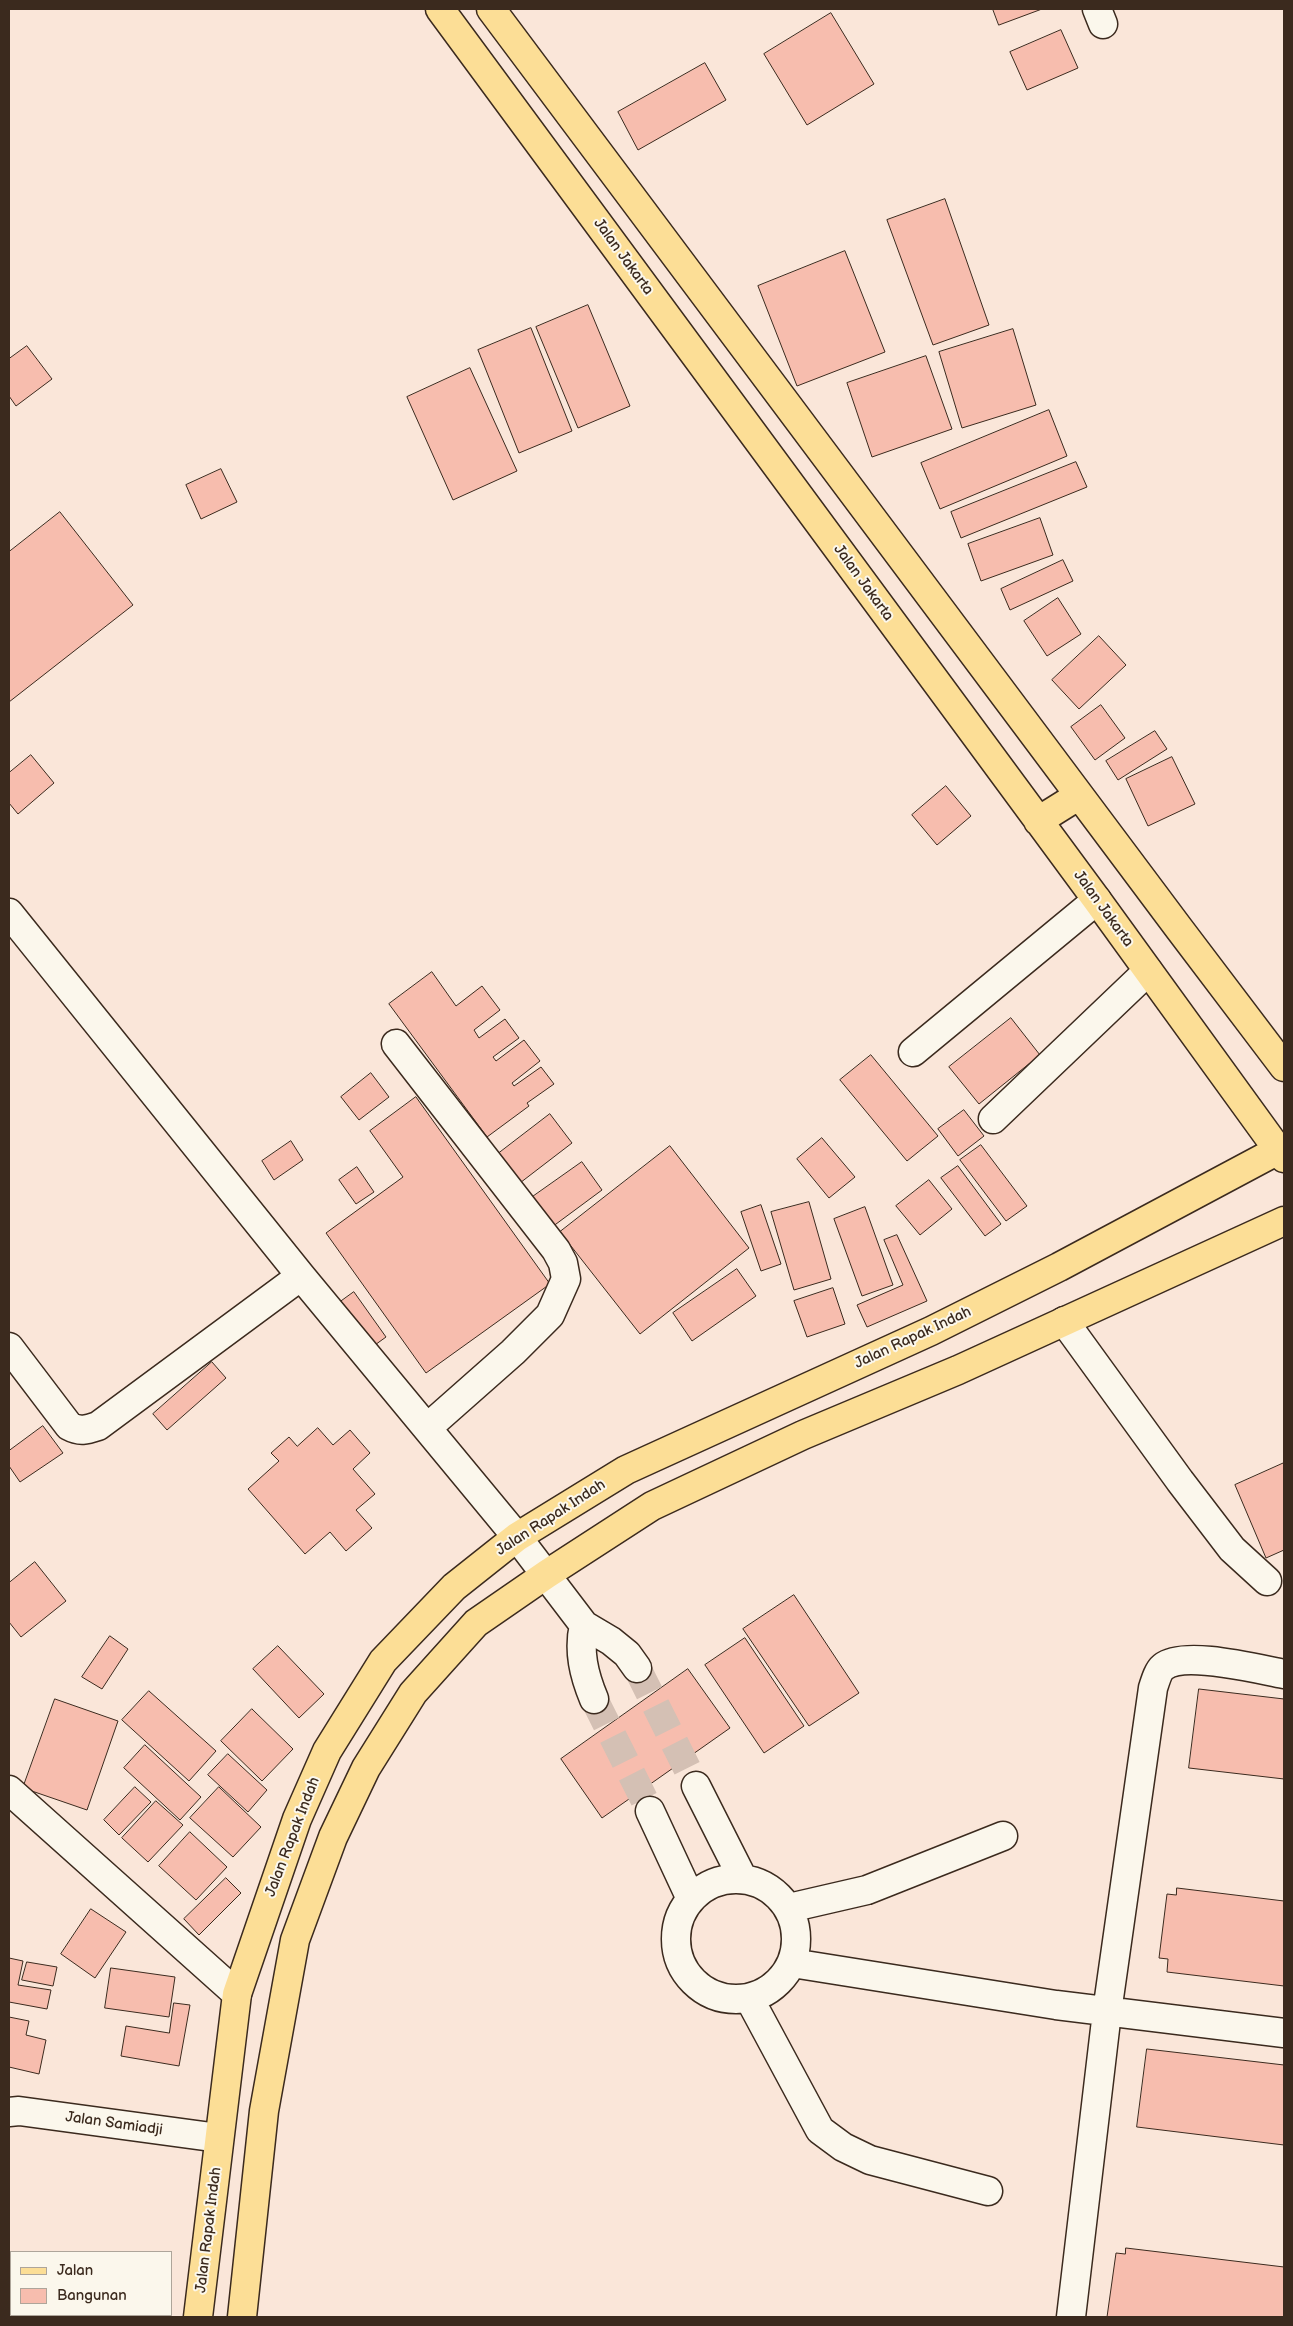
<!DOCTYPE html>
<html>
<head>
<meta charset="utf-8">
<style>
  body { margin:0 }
  #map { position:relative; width:1293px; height:2326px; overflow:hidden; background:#fae6d9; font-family:"Balsamiq Sans",sans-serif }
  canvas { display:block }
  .frame { position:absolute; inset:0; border:10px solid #3b2a1e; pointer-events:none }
  .legend { position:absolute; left:10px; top:2251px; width:162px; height:65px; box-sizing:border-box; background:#fbf7ec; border:1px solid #aea59a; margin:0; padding:6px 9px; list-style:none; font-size:15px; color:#3b2a1e }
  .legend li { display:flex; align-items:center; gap:10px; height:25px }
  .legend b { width:25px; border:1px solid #aea59a }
</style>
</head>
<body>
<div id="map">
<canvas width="1293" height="2326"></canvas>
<div class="frame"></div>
<ul class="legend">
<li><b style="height:6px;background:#fcde96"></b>Jalan</li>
<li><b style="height:14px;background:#f7bdae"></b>Bangunan</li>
</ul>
</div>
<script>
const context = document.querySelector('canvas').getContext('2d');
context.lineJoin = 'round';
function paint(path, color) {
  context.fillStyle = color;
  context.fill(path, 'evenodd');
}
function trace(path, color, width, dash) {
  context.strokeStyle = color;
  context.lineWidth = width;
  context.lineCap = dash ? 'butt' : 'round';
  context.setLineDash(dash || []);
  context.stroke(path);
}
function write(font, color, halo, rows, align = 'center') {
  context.font = font + ' "Balsamiq Sans",sans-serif';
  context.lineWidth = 4;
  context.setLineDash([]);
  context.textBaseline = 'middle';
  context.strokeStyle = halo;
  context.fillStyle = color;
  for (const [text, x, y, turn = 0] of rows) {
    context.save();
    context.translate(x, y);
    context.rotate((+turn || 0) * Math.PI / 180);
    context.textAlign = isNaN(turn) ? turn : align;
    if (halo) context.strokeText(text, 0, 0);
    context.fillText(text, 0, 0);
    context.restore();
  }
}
const building = new Path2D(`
  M993 9H1042L999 25Z
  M831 13 874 84 807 125 764 54Z
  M1061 30 1078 68 1027 90 1010 52Z
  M705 63 726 100 638 150 618 112Z
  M945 199 989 325 933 345 887 220Z
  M845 251 885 352 797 386 758 286Z
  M588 305 630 406 578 428 536 327Z
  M531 328 572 431 519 453 478 350Z
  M1013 329 1036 405 962 428 939 352Z
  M27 346 52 379 16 406 9 396V359Z
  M926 356 952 429 872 457 847 383Z
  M470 368 517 471 453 500 407 397Z
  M1049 410 1067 456 940 509 921 463Z
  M1076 462 1087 487 961 538 951 512Z
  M221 469 237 502 201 519 186 485Z
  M60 512 133 605 9 702V552Z
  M1040 518 1053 555 981 581 968 544Z
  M1063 560 1073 581 1010 610 1001 589Z
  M1058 598 1081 634 1047 656 1024 621Z
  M1099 636 1126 665 1079 709 1052 680Z
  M1101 705 1125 738 1095 760 1071 727Z
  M1155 731 1167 749 1118 780 1106 761Z
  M31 755 54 783 18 814 9 803V773Z
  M1172 757 1195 804 1148 826 1126 779Z
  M946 786 971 816 937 845 912 815Z
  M432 972 456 1006 482 986 500 1010 474 1030 479 1038 505 1019 519 1038 493 1057 496 1061 524 1040 540 1061 512 1083 514 1086 541 1067 554 1084 527 1103 529 1106 487 1137 389 1004Z
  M1011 1018 1040 1055 979 1104 949 1067Z
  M871 1055 938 1136 907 1161 840 1080Z
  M371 1073 389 1097 359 1120 341 1097Z
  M416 1097 550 1284 426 1373 326 1233 403 1177 370 1131Z
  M964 1110 984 1136 958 1156 938 1129Z
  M550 1114 572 1143 516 1186 494 1157Z
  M822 1138 855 1177 829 1198 797 1159Z
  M291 1141 303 1160 274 1180 262 1161Z
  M981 1145 1027 1206 1006 1221 960 1160Z
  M670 1146 749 1248 640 1334 560 1232Z
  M582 1162 602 1190 552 1227 531 1198Z
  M958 1166 1001 1224 985 1236 941 1178Z
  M357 1167 374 1192 356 1204 339 1180Z
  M929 1180 952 1209 920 1235 896 1206Z
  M809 1202 831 1279 794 1290 771 1212Z
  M761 1205 781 1264 761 1271 741 1212Z
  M865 1207 893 1285 862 1296 834 1219Z
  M897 1235 927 1301 867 1327 857 1305 903 1285 884 1240Z
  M737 1269 756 1296 692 1341 673 1313Z
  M833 1288 845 1324 807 1337 794 1301Z
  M354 1292 386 1337 368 1350 336 1305Z
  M212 1362 226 1378 167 1430 153 1414Z
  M43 1426 63 1453 20 1482 9 1466V1451Z
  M318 1428 333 1445 350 1430 370 1453 353 1469 375 1494 356 1510 372 1528 346 1551 330 1532 305 1554 248 1489 279 1461 271 1453 289 1437 297 1446Z
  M1284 1463V1550L1266 1558 1235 1485Z
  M35 1562 66 1601 21 1637 9 1622V1583Z
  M794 1595 859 1693 809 1726 743 1629Z
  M110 1636 128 1649 102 1689 82 1677Z
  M745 1638 804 1726 764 1753 705 1665Z
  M278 1646 324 1694 299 1718 253 1669Z
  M688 1669 730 1728 602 1818 561 1759Z
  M1199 1689 1284 1699V1779L1189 1768Z
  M149 1691 216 1751 189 1781 122 1720Z
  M55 1699 118 1721 87 1810 23 1788Z
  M252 1709 293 1749 262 1781 221 1741Z
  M145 1745 201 1797 180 1820 124 1768Z
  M228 1754 267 1790 248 1812 208 1775Z
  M135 1787 151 1802 119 1835 104 1820Z
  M219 1787 261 1827 233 1857 190 1818Z
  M156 1801 183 1825 148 1862 122 1838Z
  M190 1832 227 1867 196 1900 159 1866Z
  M226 1878 241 1893 199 1935 184 1919Z
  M1177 1888 1284 1901V1986L1167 1972 1168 1959 1159 1958 1167 1894 1176 1895Z
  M91 1909 126 1932 95 1978 61 1954Z
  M9 1958 23 1961 18 1985 51 1990 47 2009 9 2002Z
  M27 1962 57 1967 53 1986 22 1980Z
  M111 1968 175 1977 169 2017 105 2008Z
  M174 2003 190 2005 179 2066 121 2056 126 2026 169 2033Z
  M9 2017 29 2021 26 2035 46 2040 39 2074 9 2067Z
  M1147 2049 1284 2065V2145L1137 2127Z
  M1126 2248 1284 2267V2317H1107L1116 2253 1125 2254Z`);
paint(building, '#f7bdae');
trace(building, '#3b2a1e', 1);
trace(new Path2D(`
  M637 1668 696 1786
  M594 1699 650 1811`), '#d4c0b4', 28, [28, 14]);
const minor = new Path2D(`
  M1097 9 1103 24
  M9 913 301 1276 517 1537 584 1625 611 1641 627 1654 637 1668
  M396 1044 556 1250 563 1263 566 1279 550 1315 513 1352 427 1428
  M913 1052 1097 900
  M993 1119 1148 971
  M1064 1321 1180 1481 1232 1549 1267 1581
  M9 1347 69 1426C80 1432 86 1430 98 1426L301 1276
  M584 1625C578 1651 584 1675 594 1699
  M696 1786 743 1879
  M9 1790 237 1994
  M650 1811 691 1899
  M676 1939a60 60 0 1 1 120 0a60 60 0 1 1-120 0Z
  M789 1908 867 1890 1003 1836
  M792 1963 1056 2005 1284 2033
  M749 1998 820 2130 843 2147 870 2160 988 2191
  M9 2112 19 2111 219 2138
  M1071 2317 1107 2012 1153 1688C1155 1682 1158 1671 1163 1667 1184 1650 1257 1669 1284 1674`);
const major = new Path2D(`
  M440 9 1097 900 1284 1158
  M491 9C755 361 1017 716 1284 1067
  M1038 821 1078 796
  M198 2317 237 1994 297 1819 327 1751 383 1661 454 1587 517 1537 626 1470 931 1331 1059 1267 1284 1147
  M242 2317 264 2111 295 1940 333 1837 366 1768 413 1693 476 1623 547 1574 652 1506 803 1435 958 1370 1284 1221`);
trace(minor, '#3b2a1e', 31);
trace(major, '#3b2a1e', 31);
trace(minor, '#fbf7ec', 28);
trace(major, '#fcde96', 28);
write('15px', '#3b2a1e', '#fbf7ec', [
  ["Jalan Jakarta",623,257,54],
  ["Jalan Jakarta",863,583,54],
  ["Jalan Jakarta",1103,909,54],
  ["Jalan Rapak Indah",913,1338,-25],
  ["Jalan Rapak Indah",551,1518,-33],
  ["Jalan Rapak Indah",293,1837,-69],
  ["Jalan Samiadji",114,2124,8],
  ["Jalan Rapak Indah",209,2230,-83]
]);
</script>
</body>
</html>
